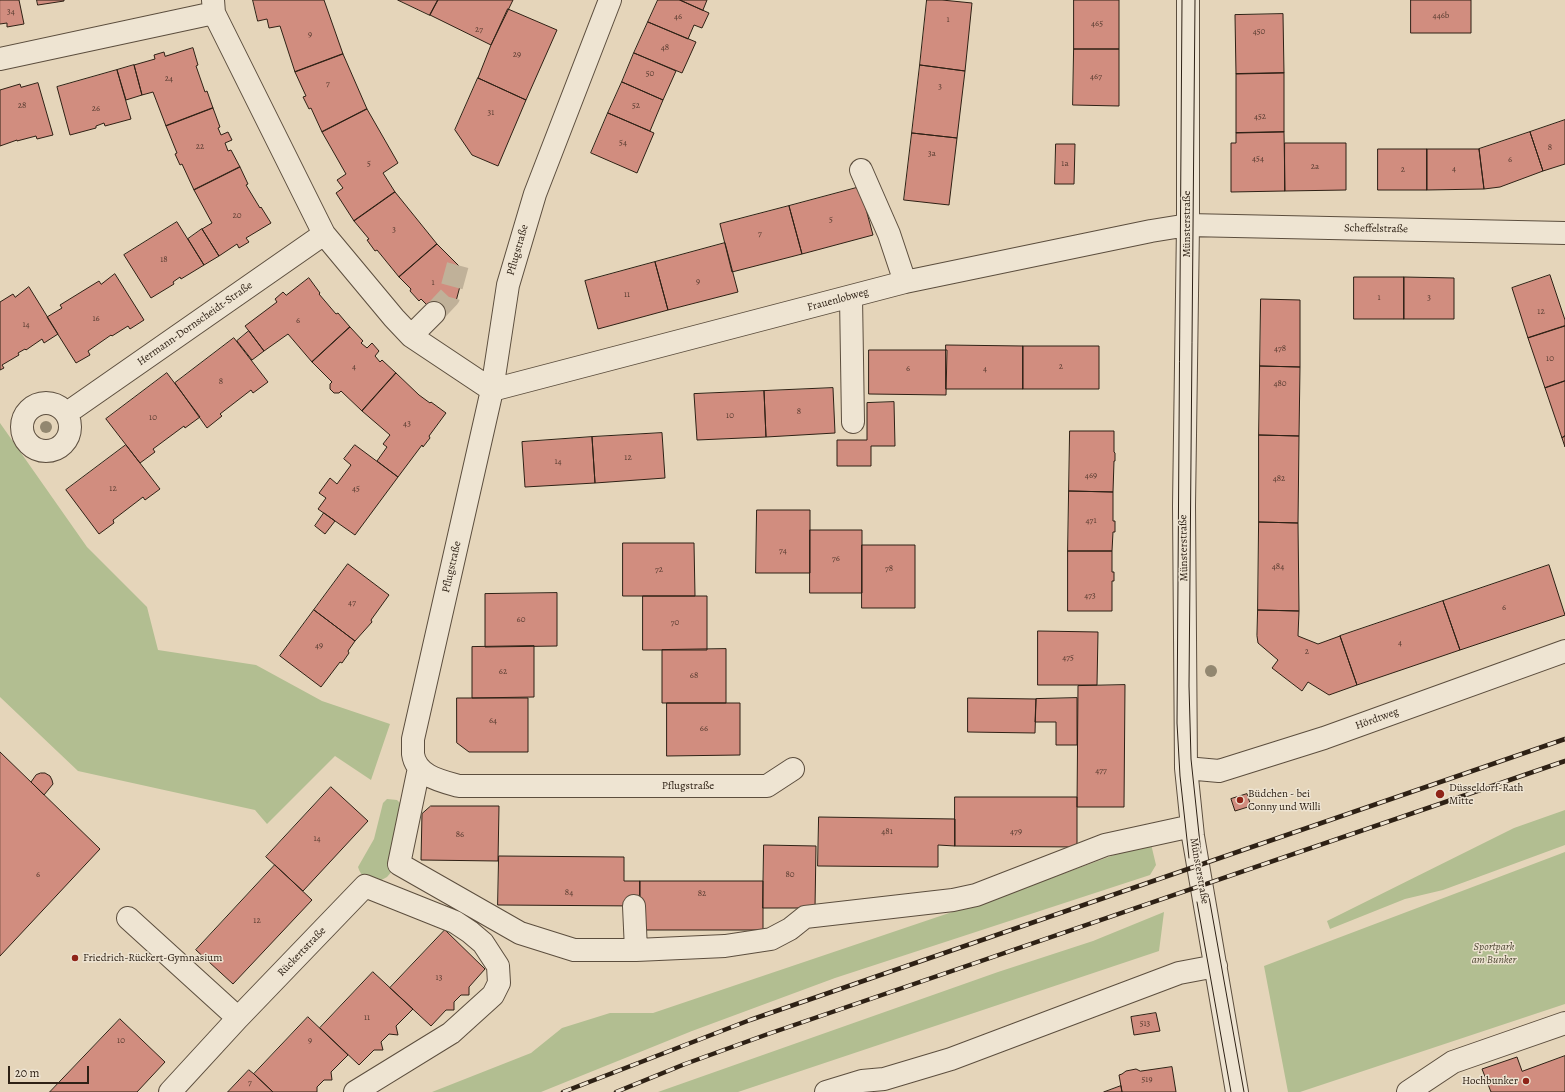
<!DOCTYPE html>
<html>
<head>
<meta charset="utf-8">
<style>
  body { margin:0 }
  #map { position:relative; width:1565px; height:1092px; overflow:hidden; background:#e5d5ba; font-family:Alegreya,serif }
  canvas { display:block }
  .scale { position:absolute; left:8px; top:1066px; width:81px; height:18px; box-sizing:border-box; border:2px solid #2e2115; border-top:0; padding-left:5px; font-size:12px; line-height:14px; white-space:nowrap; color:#2e2115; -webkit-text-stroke:3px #eee4d2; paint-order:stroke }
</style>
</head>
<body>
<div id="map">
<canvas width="1565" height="1092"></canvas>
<div class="scale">20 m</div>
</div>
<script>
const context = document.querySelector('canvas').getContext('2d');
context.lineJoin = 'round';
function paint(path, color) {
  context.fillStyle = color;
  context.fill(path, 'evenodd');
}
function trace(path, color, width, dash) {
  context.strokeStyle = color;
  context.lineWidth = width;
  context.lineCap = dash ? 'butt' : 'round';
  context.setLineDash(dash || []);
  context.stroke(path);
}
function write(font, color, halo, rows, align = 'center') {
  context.font = font + ' Alegreya,serif';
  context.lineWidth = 3;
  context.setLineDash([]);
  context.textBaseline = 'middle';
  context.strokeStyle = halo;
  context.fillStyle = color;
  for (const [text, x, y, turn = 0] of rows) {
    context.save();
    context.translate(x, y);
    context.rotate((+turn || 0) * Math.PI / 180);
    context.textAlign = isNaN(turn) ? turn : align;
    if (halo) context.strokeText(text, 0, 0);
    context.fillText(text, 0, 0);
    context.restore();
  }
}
paint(new Path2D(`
  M0 423 87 547 147 607 158 650 256 665 322 701 390 724 371 780 335 756 267 824 255 810 78 771 0 697Z
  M387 799 397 800 401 804 393 870 387 877 376 883C367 880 361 877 358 867L374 839 383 803Z
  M1565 810V845L1443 890 1405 899 1330 929 1327 921 1514 828Z
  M1151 844 1156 865 1150 875 835 978 692 1031 541 1092H432L531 1053 562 1028 610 1013H653L1038 883 1141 845Z
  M1565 852V1004L1300 1092H1288L1264 966Z
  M1164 912 1159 951 738 1092H658L998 972 1093 941Z`), '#b2be91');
const building = new Path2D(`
  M0 0H19L24 24 7 27V23L0 24Z
  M37 0H64V1L38 5Z
  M253 0H324L343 54 295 72 280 26 269 28 267 19 258 21Z
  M398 0H438L430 15Z
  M438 0H513L491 45 430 15Z
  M658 0H680L709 13 702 28 694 25 688 39 648 22Z
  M680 0H707L703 10Z
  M927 0H942L972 3 965 71 920 65Z
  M1074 0H1119V49H1074Z
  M1411 0H1471V33H1411Z
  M508 9 557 30 526 100 478 78 491 45Z
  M1283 14 1284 73 1236 74 1235 15Z
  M648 22 696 42 682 73 634 53Z
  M193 48 198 65 196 66 205 92 207 91 213 108 166 126 153 92 142 95 134 65 155 59 154 55 164 52 165 56Z
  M1074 49H1119V106L1073 105Z
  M634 53 676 71 663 100 622 82Z
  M343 54 367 109 322 132 311 108 309 109 303 97 306 96 295 72Z
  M134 65 142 95 126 100 117 70Z
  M920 65 965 71 957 138 912 133Z
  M117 70 131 119 105 126 104 123 96 126V128L70 135 57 87Z
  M1284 73V132L1236 133V74Z
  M478 78 526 100 498 166 472 155 455 130Z
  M622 82 663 100 650 131 608 113Z
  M38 83 53 135 37 139 36 136 17 141V140L0 146V90L20 84 21 87Z
  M213 108 220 127 218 128 221 135 228 132 232 140 225 143 228 151 231 150 240 167 194 190 182 164 180 165 175 154 177 153 166 126Z
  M367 109 398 163 383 173 395 192 354 221 336 193 343 188 337 180 346 174 322 132Z
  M608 113 654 133 637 173 591 153Z
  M1565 120V164L1543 171 1530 132Z
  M1284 132 1285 191 1231 192V143H1236V133Z
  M1530 132 1543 171 1500 187 1484 189 1479 149Z
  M912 133 957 138 949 205 904 200Z
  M1285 143H1346V190L1285 191Z
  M1056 144H1075L1074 184H1055Z
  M1378 149H1427V190H1378Z
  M1427 149H1479L1484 189 1427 190Z
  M240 167 248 184 246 185 260 208 261 207 271 223 246 238 249 242 239 248 237 244 219 256 202 229 212 223 194 190Z
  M860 187 873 235 802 254 789 206Z
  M395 192 437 244 399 277 377 250 375 251 367 240 369 239 354 221Z
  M789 206 802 254 732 272 720 224Z
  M177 222 204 265 181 279 180 277 173 282 174 284 151 298 124 255Z
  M202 229 219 256 204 265 188 239Z
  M725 243 738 292 668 310 655 262Z
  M437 244 464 271 455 305 441 319 421 299 419 301 410 291 411 289 399 277Z
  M655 262 668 310 598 329 585 281Z
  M115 274 144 320 130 329 128 326 112 336 111 335 88 351 90 355 76 363 47 317 62 308 60 305 99 281 101 284Z
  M1550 275 1565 320V326L1528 338 1512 288Z
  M1354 277H1404V319H1354Z
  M1404 277 1454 278V319H1404Z
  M309 278 320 293 319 294 336 314 338 313 350 327 312 362 288 334 264 351 245 326 277 302 275 299 283 292 286 295Z
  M29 287 58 334 44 343 42 339 26 350 25 349 18 353 19 355 2 365 4 368 0 370V302L13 294 15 297Z
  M1261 299 1300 300V367L1260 366Z
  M1565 326V381L1545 388 1528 338Z
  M350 327 363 341 361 343 367 348 372 343 379 351 375 356 380 362 382 360 396 373 362 411 341 391 339 393H334L330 389V384L332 382 312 362Z
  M249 331 264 351 252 360 237 341Z
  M234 338 268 382 253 393 251 390 220 414 222 416 207 428 175 383Z
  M946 345 1023 346V389H946Z
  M1023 346H1099V389H1023Z
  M869 350H947L946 395 869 394Z
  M1260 366 1300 367 1299 436 1259 435Z
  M167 373 200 417 185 428 184 426 153 449 155 452 140 463 106 419Z
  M396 373 419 395 430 403 431 402 446 413 429 436 430 438 423 447 422 445 398 477 377 461 387 447 383 444 390 435 362 411Z
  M1565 381V436L1562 438 1545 388Z
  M833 388 835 433 766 437 764 391Z
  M764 391 766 437 697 440 694 394Z
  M894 402 895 446H871V466H837V440H867V403Z
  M1070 431H1114V452L1115 453V461H1114L1113 492 1069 491Z
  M662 433 665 478 595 483 592 437Z
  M1259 435 1299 436 1298 523 1259 522Z
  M1565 436V447L1562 438Z
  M592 437 595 483 525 487 522 442Z
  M126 445 160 489 145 500 143 497 113 520 114 523 99 534 66 490Z
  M355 445 398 477 355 535 318 509 326 498 319 493 330 478 337 484 351 465 344 459Z
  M1069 491 1113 492V521H1115V532H1113L1112 551H1068Z
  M757 510H810V573H756Z
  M324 513 335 521 325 534 315 526Z
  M1259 522 1298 523 1299 611 1258 610Z
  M810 530H862V593H810Z
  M623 543H694L695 596H623Z
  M862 545H915V608H862Z
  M1068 551H1112V572H1114V581H1112V611H1068Z
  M348 564 389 595 371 620 372 622 355 641 314 610Z
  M1549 565 1565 615 1460 650 1443 601Z
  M557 593V646L485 647V594Z
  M643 596H707V650H643Z
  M1443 601 1460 650 1357 685 1340 636Z
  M314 610 355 641 348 651 349 653 342 663 340 662 321 687 280 656Z
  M1258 610 1299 611 1298 636 1318 644 1340 636 1357 685 1329 695 1308 682 1302 691 1272 668 1278 660 1258 643 1257 636Z
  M1038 631 1098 632 1097 685H1038Z
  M534 646V697L472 698V647Z
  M726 649V703H662V650Z
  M1125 685 1124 807H1077L1078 686Z
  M457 698H528V752H469L457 743Z
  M968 698 1036 699 1035 733 968 732Z
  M1077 698V745H1056V722H1035L1036 699Z
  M667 703H740V755L667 756Z
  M0 752 100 849 0 956Z
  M41 773H45L50 776 52 780 53 784 44 795 31 782 36 775Z
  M331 787 368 821 303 891 266 857Z
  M1247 794 1251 806 1235 811 1231 799Z
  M955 797H1077V847L955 846Z
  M431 806H499L498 861 421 860 422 814Z
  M819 817 955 819V846L938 845V867L818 866Z
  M764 845 816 846 815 908H763Z
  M499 856 624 857V881H640V906L498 905Z
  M275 865 312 900 233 984 196 950Z
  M640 881H763V930H640Z
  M445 930 485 969 469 987V995H461L454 1002V1010H446L431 1026 390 988Z
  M373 972 413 1009 396 1026 398 1035 389 1034 381 1042 383 1050H374L359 1065 320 1028Z
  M1156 1013 1160 1031 1134 1035 1131 1017Z
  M308 1017 348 1055 331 1072 332 1080H324L317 1087V1092H273L254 1074Z
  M120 1019 165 1062 137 1092H50Z
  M1565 1056V1092H1491L1482 1069 1517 1057 1522 1071Z
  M1172 1067 1176 1092H1122L1119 1075 1122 1074 1126 1071 1136 1069 1140 1071Z
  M249 1070 254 1074 273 1092H228Z
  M1121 1086 1122 1092H1104Z`);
paint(building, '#d18d7f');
trace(building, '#2e2115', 1);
trace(new Path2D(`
  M434 313 449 297 458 264`), '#c0b199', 22, [22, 11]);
const minor = new Path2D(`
  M213 0 214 13 324 234 394 318 411 336 492 390
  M610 0 535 194 508 285 492 390 413 739C413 744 413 749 413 754 416 776 441 781 459 786H767L793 769
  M1188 0V225L1184 506 1186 768 1193 836 1237 1092
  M0 59 214 13
  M861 170 889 234 905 282
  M851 297 853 422
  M411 336 434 313
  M492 390 905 282 1151 231 1188 225 1565 233
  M22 427a24 24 0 1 1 48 0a24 24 0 1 1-48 0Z
  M67 413 324 234
  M419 768 399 864 520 933 574 950H636L725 946 771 939 790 929 805 917 953 900 976 895 1105 845 1192 826
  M1186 768 1219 771 1324 738 1565 651
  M634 906 636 950
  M128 918 238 1018
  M170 1092 238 1018 365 886 455 922 470 932 483 943 498 966 499 983 493 995 451 1033 355 1092
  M826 1092 862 1081 884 1079 951 1059 1179 973 1216 966
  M1408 1092 1453 1062 1565 1023`);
trace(minor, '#5c4e3e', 24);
trace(minor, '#eee4d2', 22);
trace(new Path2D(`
  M1182 0 1177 723 1180 776 1189 858
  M1195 0 1189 686 1191 759 1201 853
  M1209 897 1244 1092
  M1197 902 1231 1092`), '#2e2115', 1);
const rail = new Path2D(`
  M563 1092 750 1020 1565 739
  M616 1092 685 1064 768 1034 1565 761`);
trace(rail, '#2e2115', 4.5);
trace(rail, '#eee4d2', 3, [9]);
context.fillStyle = '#928770';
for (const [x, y] of [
  [46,427],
  [1211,671]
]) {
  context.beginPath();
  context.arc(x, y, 6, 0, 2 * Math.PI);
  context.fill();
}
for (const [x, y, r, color] of [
  [1440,794,5,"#8f2418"],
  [1240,800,4,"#8f2418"],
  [75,958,4,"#8f2418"],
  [1526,1081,4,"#8f2418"]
]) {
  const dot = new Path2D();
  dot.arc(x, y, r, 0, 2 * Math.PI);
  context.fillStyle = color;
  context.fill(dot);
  trace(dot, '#eee4d2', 1.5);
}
write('9px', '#573c30', null, [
  ["34",11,12],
  ["446b",1441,16],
  ["46",678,17],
  ["1",948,20],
  ["465",1097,24],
  ["27",479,30],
  ["450",1259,32],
  ["9",310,35],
  ["48",665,48],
  ["29",517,55],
  ["50",650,74],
  ["467",1096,77],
  ["24",169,79],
  ["7",328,84],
  ["3",940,87],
  ["28",22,106],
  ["52",636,106],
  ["26",96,109],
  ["31",491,113],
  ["452",1260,117],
  ["54",623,143],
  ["22",200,147],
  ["8",1550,148],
  ["3a",932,154],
  ["454",1258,159],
  ["6",1510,160],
  ["5",369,164],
  ["1a",1065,164],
  ["2a",1315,167],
  ["4",1454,169],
  ["2",1403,170],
  ["20",237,216],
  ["5",831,220],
  ["3",394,230],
  ["7",760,234],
  ["18",164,260],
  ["9",698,282],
  ["1",433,283],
  ["11",627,295],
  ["1",1379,298],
  ["3",1429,298],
  ["12",1541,312],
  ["16",96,319],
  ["6",298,321],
  ["14",26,325],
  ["478",1280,349],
  ["10",1550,359],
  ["4",354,367],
  ["2",1061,367],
  ["6",908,369],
  ["4",985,369],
  ["8",221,382],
  ["480",1280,384],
  ["8",799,412],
  ["10",730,416],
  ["10",153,418],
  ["43",407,424],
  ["12",628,458],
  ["14",558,462],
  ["469",1091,476],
  ["482",1279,479],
  ["12",113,489],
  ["45",356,489],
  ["471",1091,521],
  ["74",783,551],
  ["76",836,559],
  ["484",1278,567],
  ["78",889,569],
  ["72",659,570],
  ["473",1090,596],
  ["47",352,603],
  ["6",1504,608],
  ["60",521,620],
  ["70",675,623],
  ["4",1400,643],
  ["49",319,646],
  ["2",1307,652],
  ["475",1068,658],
  ["62",503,672],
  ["68",694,676],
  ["64",493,721],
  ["66",704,729],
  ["477",1101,771],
  ["481",887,832],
  ["479",1016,832],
  ["86",460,835],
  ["14",317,839],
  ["6",38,875],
  ["80",790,875],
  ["84",569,893],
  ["82",702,894],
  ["12",257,921],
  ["13",439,978],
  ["11",367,1018],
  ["513",1145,1024],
  ["10",121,1041],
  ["9",310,1041],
  ["519",1147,1080],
  ["7",250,1083]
]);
write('11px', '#2e2115', '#eee4d2', [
  ["Münsterstraße",1187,224,-90],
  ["Scheffelstraße",1376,229,1],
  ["Pflugstraße",518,250,-74],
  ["Frauenlobweg",838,300,-15],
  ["Hermann-Dornscheidt-Straße",195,324,-35],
  ["Münsterstraße",1184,548,-91],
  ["Pflugstraße",452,567,-77],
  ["Hördtweg",1377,719,-20],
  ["Pflugstraße",688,786],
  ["Münsterstraße",1199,871,80],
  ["Rückertstraße",302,952,-46]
]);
write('11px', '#2e2115', '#eee4d2', [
  ["Düsseldorf-Rath",1449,788],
  ["Mitte",1449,801],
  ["Büdchen - bei",1248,794],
  ["Conny und Willi",1248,807],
  ["Friedrich-Rückert-Gymnasium",83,958],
  ["Hochbunker",1518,1081,"right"]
], 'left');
write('italic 11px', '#4f4834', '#eee4d2', [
  ["Sportpark",1494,947],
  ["am Bunker",1494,960]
]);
</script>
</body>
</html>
